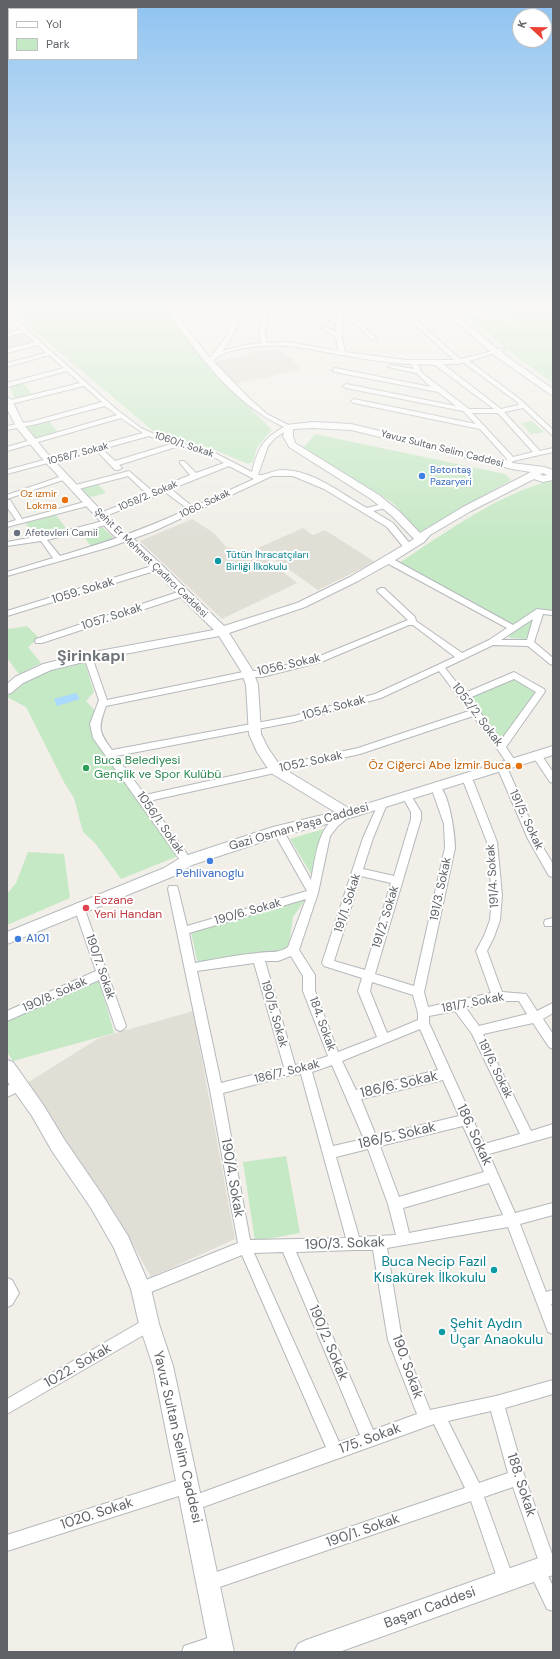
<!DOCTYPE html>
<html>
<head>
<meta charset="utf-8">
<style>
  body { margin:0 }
  #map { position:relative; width:560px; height:1659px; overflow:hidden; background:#f1efe8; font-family:"DM Sans",sans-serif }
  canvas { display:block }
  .frame { position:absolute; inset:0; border:8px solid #5f6368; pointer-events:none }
  .legend { position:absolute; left:8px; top:8px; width:130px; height:52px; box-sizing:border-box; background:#fff; border:1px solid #bfc1c3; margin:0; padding:5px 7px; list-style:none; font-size:12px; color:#5f6368 }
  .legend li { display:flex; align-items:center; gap:8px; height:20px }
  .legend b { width:20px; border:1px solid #bfc1c3 }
  .north { position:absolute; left:512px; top:8px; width:40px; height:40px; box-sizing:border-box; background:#fff; border:1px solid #bfc1c3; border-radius:50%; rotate:292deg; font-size:11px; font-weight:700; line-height:16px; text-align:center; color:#5f6368 }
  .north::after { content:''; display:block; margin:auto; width:14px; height:18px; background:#ea4335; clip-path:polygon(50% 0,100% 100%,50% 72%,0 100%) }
</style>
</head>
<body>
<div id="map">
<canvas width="560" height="1659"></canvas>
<div class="frame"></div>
<ul class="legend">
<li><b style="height:5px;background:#fff"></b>Yol</li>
<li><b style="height:11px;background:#c5e8c5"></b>Park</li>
</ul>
<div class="north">K</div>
</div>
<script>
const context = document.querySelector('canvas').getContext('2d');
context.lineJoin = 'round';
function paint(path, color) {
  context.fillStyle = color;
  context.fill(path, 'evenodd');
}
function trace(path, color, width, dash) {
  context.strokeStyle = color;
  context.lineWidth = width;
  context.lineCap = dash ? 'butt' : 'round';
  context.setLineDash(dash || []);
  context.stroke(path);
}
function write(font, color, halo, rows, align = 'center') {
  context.font = font + ' "DM Sans",sans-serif';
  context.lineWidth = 4;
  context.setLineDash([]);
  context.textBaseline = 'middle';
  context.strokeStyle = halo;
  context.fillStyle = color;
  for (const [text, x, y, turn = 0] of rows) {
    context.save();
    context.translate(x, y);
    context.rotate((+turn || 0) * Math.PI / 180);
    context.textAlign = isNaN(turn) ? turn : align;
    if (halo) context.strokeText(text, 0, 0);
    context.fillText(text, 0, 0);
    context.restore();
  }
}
paint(new Path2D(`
  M25 332 38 343 7 350V336Z
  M278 348 303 369 236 384 213 362Z
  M192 519 214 533 226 547 248 552 257 551 297 583 222 619 140 541Z
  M303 528 313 535 325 530 375 562 318 590 258 548Z
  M193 1011 235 1239 151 1277 117 1216 27 1083 99 1038Z`), '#e1ded6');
paint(new Path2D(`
  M8 309H170L229 387 272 430 257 447 253 462 248 464 215 450 153 431Z
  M460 309H553V383L510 352Z
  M22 382 33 395 15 400 10 386Z
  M48 420 58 432 35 438 25 426Z
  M532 421 544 432 531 434 521 423Z
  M315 434 505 474 511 480 422 531H418L392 502 303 448Z
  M549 481H553V611L539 608 513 627 399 563C447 532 493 497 549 481Z
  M96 482 106 493 87 498 77 488Z
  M56 515 68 531 33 538 26 523Z
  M102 527 116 540 92 548 81 532Z
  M534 619 526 639 510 638 508 634Z
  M27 626 39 638 28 647 41 663 19 674 7 658V627L9 629Z
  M85 663 94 692 86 701 96 712 91 726 178 856 121 879 95 843 83 832 74 798 65 784 26 707 7 697C24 674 59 669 85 663Z
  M514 677 538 690 500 743 465 698Z
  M323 829 313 877 290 839Z
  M28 852 64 854 70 898 7 925V894L16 883Z
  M305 900 293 917 288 951 199 962 197 960 191 932Z
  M99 980 114 1033 13 1061 7 1052V1020Z
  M286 1156 300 1233 255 1241 243 1162Z`), '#c5e8c5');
paint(new Path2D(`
  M513 309H553V313L522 318 512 310Z
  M76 693 80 699 57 706 54 699Z`), '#aadaff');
const street = new Path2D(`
  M166 309H172L210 358 228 334 234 309H240C237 326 234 338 222 351L245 345 261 343 259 331 263 309H269L265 331 267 343 288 342 338 351 336 337 321 328 326 327 336 332V324L323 317 326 315 336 320 337 309H346L377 339 372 340 343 312 342 339 345 352 406 360H454L398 309H404L460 359 505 348V350L469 361 521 400 553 430V436L523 408 504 412 540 451 553 448V452L513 461 509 466H505L503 465 507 459 480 429 354 403 351 401 354 399 476 424 463 411 346 388 343 386 346 384 456 406 438 392 335 372 332 370 335 368 431 387 416 373 388 367 391 365 414 369 411 364C388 363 364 359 341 355 323 352 305 347 287 346 267 345 227 346 213 361L251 400 267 414 292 427 275 438 268 446 258 475C265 476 274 470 282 470 314 470 341 494 367 508L386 503H389V507L373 511 393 523 411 545V549H405L387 527 324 489 293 476H272L154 531 110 547 7 576V572L53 558 41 541 7 546V542L57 533 107 520H110V524L47 540 60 556C104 543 146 529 188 509L165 492 101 518H98V514L147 494 128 476 75 490H72V486L129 471 152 491 190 475 180 463V461H184L196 473 224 463 207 453 179 446 119 465 122 468 118 470H115L96 450 7 474V470L143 433 121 418 7 451V447L117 415 105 406 37 424 7 430V426L34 421 102 402 84 386 7 405V401L80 383 67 371 7 387V383L64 368 49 355 7 367V363L46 353 38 345 7 353V349L35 342 23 332 7 337V333L20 330 11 321 10 318 7 316V311L15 316 16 320 116 409 141 428 165 439 211 451 252 472C258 449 262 439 284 427 232 403 198 354 166 309ZM463 362 517 402 519 405 501 409 443 364H460ZM418 364 435 365 494 409H469L422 373ZM472 413H498L533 452 513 457ZM149 436 171 444 115 461 102 449ZM229 466 254 479 193 507 171 489Z
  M465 309H471L483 316 515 318 518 320 515 322 480 319Z
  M62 476H65L69 478 7 499V495Z
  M7 500H10L22 519 88 501 92 503 91 505 7 527V523L16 520 7 507Z
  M385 558H391L513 625 537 609 553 611V615L543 614 534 642 553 658V665L550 664 528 646 493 645 445 668 465 693 514 672 544 689 545 691 544 693 506 747 517 764 515 766H509L496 747 473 716 360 754 149 801 192 861 191 864H183L93 738 90 724 99 700 84 657 88 654 92 657 107 700 248 671H262L315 658 408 620 378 592 377 590 381 588H384L415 617 416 621 462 653 489 640 507 628 385 562ZM533 619 527 640H501ZM409 625H413L455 657 375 694 294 716 112 750C98 731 98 728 106 706L248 677H262L321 662ZM439 671 469 711 358 748 145 795 116 756 294 722 381 698ZM514 679 536 692 501 740 469 698Z
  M155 565H158L162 567 161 569 7 616V611Z
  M181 591H187L188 593 187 595 42 643H36L35 641 36 639Z
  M537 752 540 753 553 772V783L550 782 532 755Z
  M502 764 507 767 538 839 553 864V877L549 876 528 839 497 767Z
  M467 775 472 778 497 842 502 895 500 920 494 937 487 951 502 992 526 994 537 1011 553 1003V1013L543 1019 553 1034V1049L549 1047 533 1023 483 1034 531 1131 553 1124V1136L489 1154 515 1213 553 1203V1215L520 1224 546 1292 553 1290V1304H551L553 1309V1334L548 1332 508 1227 387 1248 402 1340 430 1410 496 1396 553 1380V1394L505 1408 525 1478 553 1557V1571L546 1572 553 1586V1611L547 1609 528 1569 530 1563 536 1561 539 1562 513 1487 484 1497 514 1580 512 1586 506 1588 500 1586 498 1580 471 1501 208 1591 202 1589 200 1583 202 1577 208 1575 465 1488 434 1424 192 1511 187 1508 184 1503 187 1498 326 1447 242 1255 141 1296 136 1294 134 1289 136 1284 238 1243 210 1090 168 889 169 886H177L178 889 187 926 307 891 273 831 274 828H282L311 880C316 856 317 829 339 814 343 812 346 810 350 812L352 814 338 826 330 836 318 893 299 950 315 975V991L338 1052 377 1037 358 991 362 978 324 966 322 963 363 838 379 802 382 801 387 804 373 838 363 869 394 876 411 819V812L402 796 404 794H410L421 812V819L375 974 414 986 445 848 444 824 431 787 436 784C449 787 455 835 455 848L424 992 428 1007 491 993 476 951 484 936 490 920 492 895 487 842 462 778ZM361 876 391 883 365 970 334 961ZM306 899 288 947C278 954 269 951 258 953 237 955 216 959 195 963L189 933ZM291 956 303 976V991L328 1056 305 1064 295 1065 265 961H278ZM254 963 284 1067 221 1083 197 971ZM372 982 413 995 418 1013V1020L387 1033 370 991ZM498 1001H519L527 1014 479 1026 466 1008ZM455 1011 472 1034 520 1134 484 1144 429 1023V1016ZM420 1029 438 1070 356 1090 342 1061ZM332 1065 364 1139 333 1146 312 1072ZM301 1074 346 1238 250 1240 223 1093 291 1075ZM443 1080 459 1116 376 1136 361 1099ZM463 1126 484 1172 399 1197 380 1146ZM368 1149 388 1204 396 1235 359 1237 336 1157ZM489 1183 503 1215 409 1233 403 1208ZM355 1250H373L388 1340 417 1414 373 1430 296 1252ZM283 1252 360 1435 339 1442 254 1253ZM491 1411 508 1473 479 1483 448 1421Z
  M79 903 83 904 84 907 126 1026 124 1029 120 1031 116 1029 99 980 7 1021V1011L96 971 74 907 75 904Z
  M553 918V926H545L544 923 545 920Z
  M20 1080 24 1081 26 1085 24 1089 7 1097V1086Z
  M7 1278 12 1280 19 1293 12 1305 7 1307Z
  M149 1317 154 1319 156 1324 154 1329 7 1414V1399Z
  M188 1477 193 1480 196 1485 193 1490 188 1493 7 1551V1535Z
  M220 1634 226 1636 228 1642 226 1648 215 1652H182L184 1646Z`);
const secondary = new Path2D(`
  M442 309H450L501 352 553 389V396L495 356Z
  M7 397 12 400 24 425 46 452 92 501 121 531 135 540 166 569 224 626 297 603 350 577 414 539 392 516 371 499 289 447 283 436 286 425 313 422 351 424 512 463 544 467 553 470V480L543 482 534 479 471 511 430 535 424 542 392 562 358 581 305 607 229 633 253 671 258 685 261 734 268 748 281 767 350 809 553 746V755L353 817 280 836 192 865 174 876 7 944V932L164 868 182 857 273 827 335 812 271 773 257 752 249 734 246 685 241 671 219 636 88 661 51 670 23 683 11 693 7 694V684L15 677 43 664 88 653 214 630 127 544 113 535 40 456 17 428 7 409ZM313 428 351 430 512 469 531 472 463 507 420 533 400 512 379 495 295 443 293 436V429ZM543 473 547 475 543 476 540 474Z
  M7 1060 13 1062 44 1106 64 1139 103 1196 128 1236 151 1289 159 1324 173 1366 234 1652H210L153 1366 139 1324 131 1289 114 1248 91 1208 52 1151 32 1116 7 1081Z
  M553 1553V1575L339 1652H294L298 1644 306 1640Z`);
trace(street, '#b5b8bc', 2);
trace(secondary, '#b6babf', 2);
paint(street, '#fff');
paint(secondary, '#fff');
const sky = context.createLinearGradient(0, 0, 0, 541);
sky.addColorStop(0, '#8fc3f1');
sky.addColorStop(0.57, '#f9f8f5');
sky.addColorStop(1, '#f9f8f500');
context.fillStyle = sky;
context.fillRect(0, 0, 560, 541);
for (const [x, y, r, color] of [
  [422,476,4,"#3f7fe0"],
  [65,500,4,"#e8710a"],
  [17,533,4,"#6b7280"],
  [218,561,4,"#0f9aa8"],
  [519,766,4,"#e8710a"],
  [86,768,4,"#2e9e5b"],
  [210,861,4,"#3f7fe0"],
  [86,908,4,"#e0444e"],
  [18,939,4,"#3f7fe0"],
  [494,1270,4,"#0f9aa8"],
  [442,1332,4,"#0f9aa8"]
]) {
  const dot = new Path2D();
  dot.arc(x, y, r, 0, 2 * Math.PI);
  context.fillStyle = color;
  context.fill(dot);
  trace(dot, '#fff', 1.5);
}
write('10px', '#5f6368', '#fff', [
  ["1060/1. Sokak",184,445,18],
  ["Yavuz Sultan Selim Caddesi",442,449,14],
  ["1058/7. Sokak",78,454,-15],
  ["1058/2. Sokak",148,496,-23],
  ["1060. Sokak",205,504,-25],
  ["Şehit Er Mehmet Çadırcı Caddesi",151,563,44]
]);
write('10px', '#366cbe', '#fff', [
  ["Betontaş",430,470],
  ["Pazaryeri",430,482]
], 'left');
write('10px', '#c56008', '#fff', [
  ["Oz ızmir",57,494],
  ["Lokma",57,506]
], 'right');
write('10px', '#5b616d', '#fff', [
  ["Afetevleri Camii",25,533]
], 'left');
write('10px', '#0d838f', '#fff', [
  ["Tütün İhracatçıları",226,555],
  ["Birliği İlkokulu",226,567]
], 'left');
write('12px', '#5f6368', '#fff', [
  ["1059. Sokak",83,591,-17],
  ["1057. Sokak",112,617,-18],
  ["1056. Sokak",289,665,-13],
  ["1054. Sokak",334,708,-15],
  ["1052/2. Sokak",477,715,53],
  ["1052. Sokak",311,762,-12],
  ["191/5. Sokak",526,820,65],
  ["1056/1. Sokak",160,823,55],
  ["Gazi Osman Paşa Caddesi",299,827,-16],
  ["191/4. Sokak",493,876,-94],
  ["191/3. Sokak",441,889,-78],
  ["191/1. Sokak",348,903,-72],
  ["190/6. Sokak",248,912,-16],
  ["191/2. Sokak",386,917,-73],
  ["190/7. Sokak",100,967,71],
  ["190/8. Sokak",55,995,-24],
  ["181/7. Sokak",473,1003,-11],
  ["190/5. Sokak",274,1014,74],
  ["184. Sokak",322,1024,70],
  ["181/6. Sokak",495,1069,64],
  ["186/7. Sokak",287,1072,-14]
]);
write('12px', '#27864d', '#fff', [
  ["Buca Belediyesi",94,761],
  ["Gençlik ve Spor Kulübü",94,775]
], 'left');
write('12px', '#c56008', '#fff', [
  ["Öz Ciğerci Abe İzmir Buca",511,766]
], 'right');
write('12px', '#366cbe', '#fff', [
  ["Pehlivanoglu",210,874],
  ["A101",26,939,"left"]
]);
write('12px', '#be3a42', '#fff', [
  ["Eczane",94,901],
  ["Yeni Handan",94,915]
], 'left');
write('14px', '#5f6368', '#fff', [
  ["186/6. Sokak",399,1085,-13],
  ["186. Sokak",474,1135,65],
  ["186/5. Sokak",397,1136,-13],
  ["190/4. Sokak",232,1178,80],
  ["190/3. Sokak",345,1244,-2],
  ["190/2. Sokak",328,1343,67],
  ["1022. Sokak",78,1366,-30],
  ["190. Sokak",407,1367,70],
  ["Yavuz Sultan Selim Caddesi",177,1437,77],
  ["175. Sokak",370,1439,-20],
  ["188. Sokak",521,1485,72],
  ["1020. Sokak",97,1514,-18],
  ["190/1. Sokak",363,1531,-19],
  ["Başarı Caddesi",430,1608,-20]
]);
write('14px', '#0d838f', '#fff', [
  ["Buca Necip Fazıl",486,1262],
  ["Kısakürek İlkokulu",486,1278],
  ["Şehit Aydın",450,1324,"left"],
  ["Uçar Anaokulu",450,1340,"left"]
], 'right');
write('bold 16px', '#70757a', '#fff', [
  ["Şirinkapı",91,657]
]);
</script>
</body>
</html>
